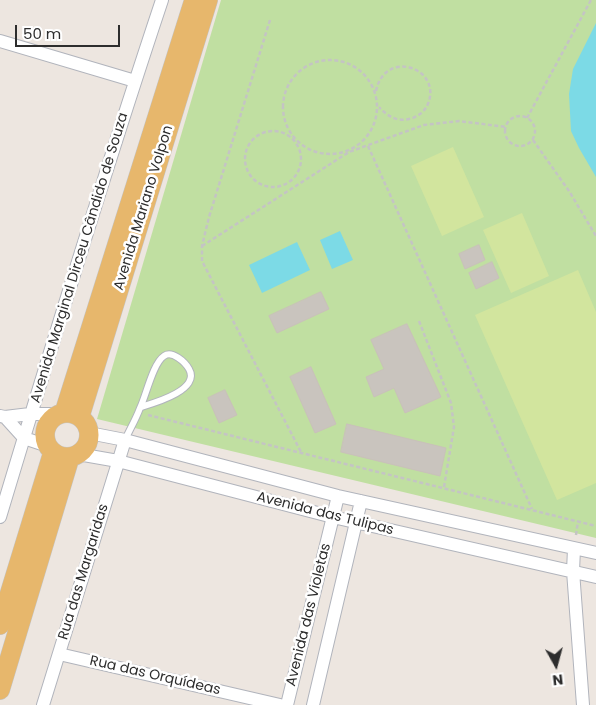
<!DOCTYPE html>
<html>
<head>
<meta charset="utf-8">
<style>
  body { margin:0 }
  #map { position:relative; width:596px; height:705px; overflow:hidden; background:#ede6e0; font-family:Poppins,sans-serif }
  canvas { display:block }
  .north { position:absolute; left:531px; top:640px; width:50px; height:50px; -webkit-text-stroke:4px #fff; paint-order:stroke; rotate:173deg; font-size:14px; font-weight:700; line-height:20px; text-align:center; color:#2d2d2d }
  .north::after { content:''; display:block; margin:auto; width:18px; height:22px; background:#2d2d2d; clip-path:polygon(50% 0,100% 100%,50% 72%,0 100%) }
  .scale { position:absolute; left:15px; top:25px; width:105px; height:22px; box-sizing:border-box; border:2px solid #2d2d2d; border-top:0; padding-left:6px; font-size:15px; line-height:18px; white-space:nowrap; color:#2d2d2d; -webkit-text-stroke:4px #fff; paint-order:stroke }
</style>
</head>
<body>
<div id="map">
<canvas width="596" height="705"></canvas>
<div class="north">N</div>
<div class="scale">50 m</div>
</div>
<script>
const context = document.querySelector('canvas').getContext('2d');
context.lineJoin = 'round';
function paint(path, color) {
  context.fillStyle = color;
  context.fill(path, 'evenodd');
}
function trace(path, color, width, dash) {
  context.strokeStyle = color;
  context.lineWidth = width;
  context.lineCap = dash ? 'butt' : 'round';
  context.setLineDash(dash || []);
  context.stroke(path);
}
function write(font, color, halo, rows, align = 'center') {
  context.font = font + ' Poppins,sans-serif';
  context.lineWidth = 5;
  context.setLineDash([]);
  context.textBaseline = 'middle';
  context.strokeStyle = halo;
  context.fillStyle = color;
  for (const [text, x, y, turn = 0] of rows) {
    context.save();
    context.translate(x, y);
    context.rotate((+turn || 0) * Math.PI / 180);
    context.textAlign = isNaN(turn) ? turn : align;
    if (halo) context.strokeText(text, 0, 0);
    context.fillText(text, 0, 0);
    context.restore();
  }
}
paint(new Path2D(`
  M221 0H596V538L97 419Z`), '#c0dfa1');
paint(new Path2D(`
  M453 147 484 217 442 236 411 166Z
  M522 213 549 276 511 293 483 230Z
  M578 270 596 312V483L557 500 475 315Z`), '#d2e59e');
paint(new Path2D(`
  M596 23V177L579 148 571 131 569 94 573 69Z
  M340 231 353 260 332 269 320 240Z
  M297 242 310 270 262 293 249 265Z`), '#7cdae6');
const building = new Path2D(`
  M479 245 485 260 465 269 459 254Z
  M492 262 499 278 476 289 469 273Z
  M321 292 329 309 277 333 269 316Z
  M407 324 441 397 405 413 394 388 374 397 366 377 384 369 371 340Z
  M311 367 336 424 315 433 290 377Z
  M225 390 237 415 219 423 208 398Z
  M347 424 446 448 440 476 341 452Z`);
paint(building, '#c9c4be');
trace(building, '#c9c1ba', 1);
const lane = new Path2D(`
  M125 440C130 429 136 419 140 408 146 396 153 363 164 356 172 350 185 362 189 369 201 390 154 403 141 407`);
const street = new Path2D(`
  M0 41 135 81
  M0 416 5 417 30 414H58
  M5 417 24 438 48 446
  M89 433 125 440 338 496 596 553
  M78 454 118 461 333 517 596 577
  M0 517C52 344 105 171 162 0
  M574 549 573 571 583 705
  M59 654 280 705
  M43 705 125 440
  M287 705 338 496
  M313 705 361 501`);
const primary = new Path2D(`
  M45 435a22 22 0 1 1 44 0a22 22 0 1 1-44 0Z
  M64 413 194 0
  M80 416 208 0
  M0 625 53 452
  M0 690 70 457`);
trace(lane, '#b1b4bc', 8);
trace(street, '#b1b4bc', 14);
trace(primary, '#c4c4c4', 20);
trace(new Path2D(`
  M270 20 209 217 202 246V261L301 452
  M283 107a47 47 0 1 1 94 0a47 47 0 1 1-94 0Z
  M376 91C385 47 445 69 427 106 424 112 416 118 409 119 397 122 387 116 379 107
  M505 131a15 15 0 1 1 30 0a15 15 0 1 1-30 0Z
  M527 118 591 0
  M245 159a28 28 0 1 1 56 0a28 28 0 1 1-56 0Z
  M533 140 569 191 596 236
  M368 146 532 509
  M202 246 349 152 424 125 459 121 506 127
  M419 321 451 403 454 427 444 487
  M148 415 596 526
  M576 535 578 521`), '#c4c4c4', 2.5, [4, 2.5]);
trace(lane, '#fff', 6);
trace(street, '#fff', 12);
trace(primary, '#e7b76c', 19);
write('14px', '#2d2d2d', '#fff', [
  ["Avenida Mariano Volpon",144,208,-73],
  ["Avenida Marginal Dirceu Cândido de Souza",80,258,-73],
  ["Avenida das Tulipas",325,514,14],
  ["Rua das Margaridas",84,572,-73],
  ["Avenida das Violetas",309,615,-76],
  ["Rua das Orquídeas",155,676,13]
]);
</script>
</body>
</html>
